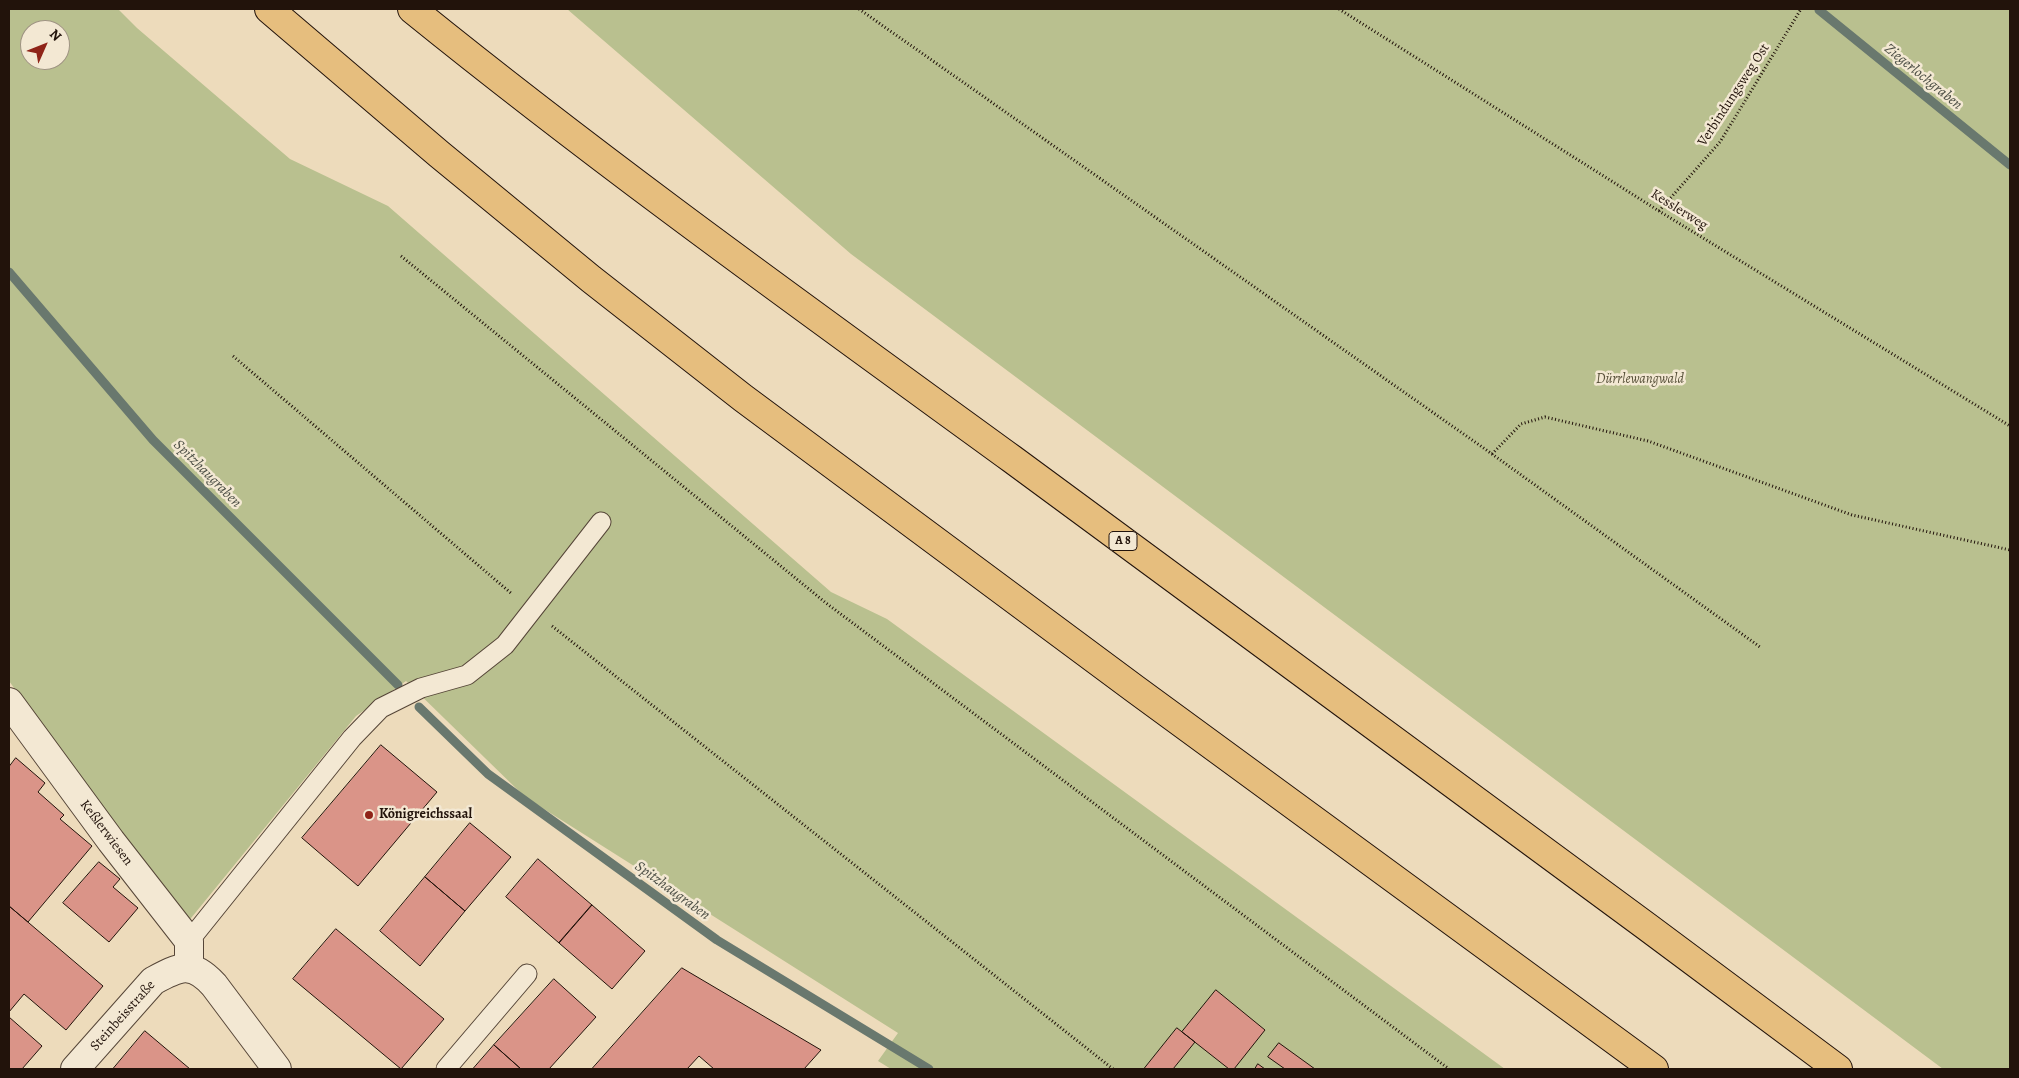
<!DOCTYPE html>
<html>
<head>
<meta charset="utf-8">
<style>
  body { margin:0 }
  #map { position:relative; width:2019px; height:1078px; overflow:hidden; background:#eddbbb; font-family:Alegreya,serif }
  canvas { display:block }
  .frame { position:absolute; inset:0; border:10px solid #22130b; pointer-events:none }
  .north { position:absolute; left:20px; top:20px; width:50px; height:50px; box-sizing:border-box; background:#f3e8d3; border:1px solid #9f9383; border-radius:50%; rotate:46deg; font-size:14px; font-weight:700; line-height:20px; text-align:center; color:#22130b }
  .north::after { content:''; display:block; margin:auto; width:18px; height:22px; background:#8f2418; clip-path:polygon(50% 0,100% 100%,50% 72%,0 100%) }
</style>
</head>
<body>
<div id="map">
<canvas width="2019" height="1078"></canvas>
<div class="frame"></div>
<div class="north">N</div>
</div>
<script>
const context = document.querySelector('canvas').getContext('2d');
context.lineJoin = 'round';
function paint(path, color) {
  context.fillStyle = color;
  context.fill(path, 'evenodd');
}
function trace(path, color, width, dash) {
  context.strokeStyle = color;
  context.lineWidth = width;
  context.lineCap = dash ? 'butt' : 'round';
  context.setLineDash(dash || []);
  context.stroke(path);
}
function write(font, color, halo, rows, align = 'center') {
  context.font = font + ' Alegreya,serif';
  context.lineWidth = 5;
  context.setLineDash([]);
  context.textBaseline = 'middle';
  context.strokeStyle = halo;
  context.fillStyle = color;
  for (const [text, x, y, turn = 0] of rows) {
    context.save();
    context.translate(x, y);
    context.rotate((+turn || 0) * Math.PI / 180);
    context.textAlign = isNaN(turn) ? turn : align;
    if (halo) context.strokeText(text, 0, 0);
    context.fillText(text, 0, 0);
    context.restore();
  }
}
paint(new Path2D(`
  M9 9H118L137 28 290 159 388 206 831 592 887 619 1505 1069H891L878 1061 898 1033 525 797 406 681 356 716 187 923 9 681ZM30 30H60V60H30Z
  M567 9H2010V1069H1943L851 254Z`), '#b9c08f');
trace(new Path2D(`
  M1819 10 2010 165
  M9 272 153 440 398 685
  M419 707 488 774 717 940 929 1069`), '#69786e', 9);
const building = new Path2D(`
  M381 745 437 792 358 886 302 838Z
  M16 758 45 783 38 792 64 815 60 819 92 846 28 922 9 906V767Z
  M470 823 511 857 465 911 425 877Z
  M538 859 592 905 559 943 506 897Z
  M99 862 120 879 113 887 138 908 109 942 63 903Z
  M425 877 465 911 420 966 380 931Z
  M592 905 645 951 612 989 559 943Z
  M9 906 103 986 66 1030 24 994 9 1012Z
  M336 929 444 1019 401 1069 293 979Z
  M682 968 821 1050 804 1069H714L699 1056 687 1069H592Z
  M554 979 596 1017 549 1069H521L494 1045Z
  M1216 990 1265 1030 1234 1069H1229L1182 1032Z
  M9 1017 42 1046 22 1069H9Z
  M1177 1028 1195 1042 1173 1069H1144Z
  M145 1031 190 1069H113Z
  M1279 1043 1315 1069H1285L1268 1057Z
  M494 1045 521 1069H473Z
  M1258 1064 1265 1069H1255Z`);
paint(building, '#da9488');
trace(building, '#22130b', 1);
const service = new Path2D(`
  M189 941 352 738 381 708 421 688 467 675 505 645 601 522
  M446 1069 527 974`);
const minor = new Path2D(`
  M9 702 111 841 189 941V967
  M75 1069 153 981C179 967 191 960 214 985L277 1069`);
const motorway = new Path2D(`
  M269 9 439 154 591 279 743 398 1135 689 1654 1069
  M412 9C606 166 810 312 1012 459 1288 662 1564 864 1838 1069`);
trace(service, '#554537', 21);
trace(minor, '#554537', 30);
trace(motorway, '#22130b', 30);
trace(new Path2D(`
  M859 9 1492 454 1760 647
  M1339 9 1659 211 2010 426
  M1659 211 1720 142 1801 9
  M401 256 826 603 1449 1069
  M233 356 512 594
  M1492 454 1521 424 1545 417 1648 441 1852 515 2010 550
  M552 626 1113 1069`), '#22130b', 3, [1, 2.5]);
trace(service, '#f3e8d3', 19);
trace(minor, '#f3e8d3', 28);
trace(motorway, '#e6be7e', 28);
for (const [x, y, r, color] of [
  [369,815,5,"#8f2418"]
]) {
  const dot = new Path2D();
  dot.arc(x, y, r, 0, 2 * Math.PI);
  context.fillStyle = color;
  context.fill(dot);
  trace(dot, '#f3e8d3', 2);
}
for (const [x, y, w] of [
  [1123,541,28]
]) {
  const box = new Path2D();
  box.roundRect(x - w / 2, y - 9.5, w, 19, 4);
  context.fillStyle = '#f3e8d3';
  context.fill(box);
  trace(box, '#22130b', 1);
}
write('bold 12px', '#22130b', null, [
  ["A 8",1123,541]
]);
write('14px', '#22130b', '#f3e8d3', [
  ["Verbindungsweg Ost",1734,95,-57],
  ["Kesslerweg",1679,210,32],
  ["Keßlerwiesen",106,833,53],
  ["Steinbeisstraße",123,1016,-48]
]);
write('italic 14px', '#575039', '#f3e8d3', [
  ["Dürrlewangwald",1640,380]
]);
write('bold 14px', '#22130b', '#f3e8d3', [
  ["Königreichssaal",379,815]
], 'left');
write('italic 15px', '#4c4e45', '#f3e8d3', [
  ["Ziegerlochgraben",1923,77,39],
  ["Spitzhaugraben",207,474,45],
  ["Spitzhaugraben",672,891,36]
]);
</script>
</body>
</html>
